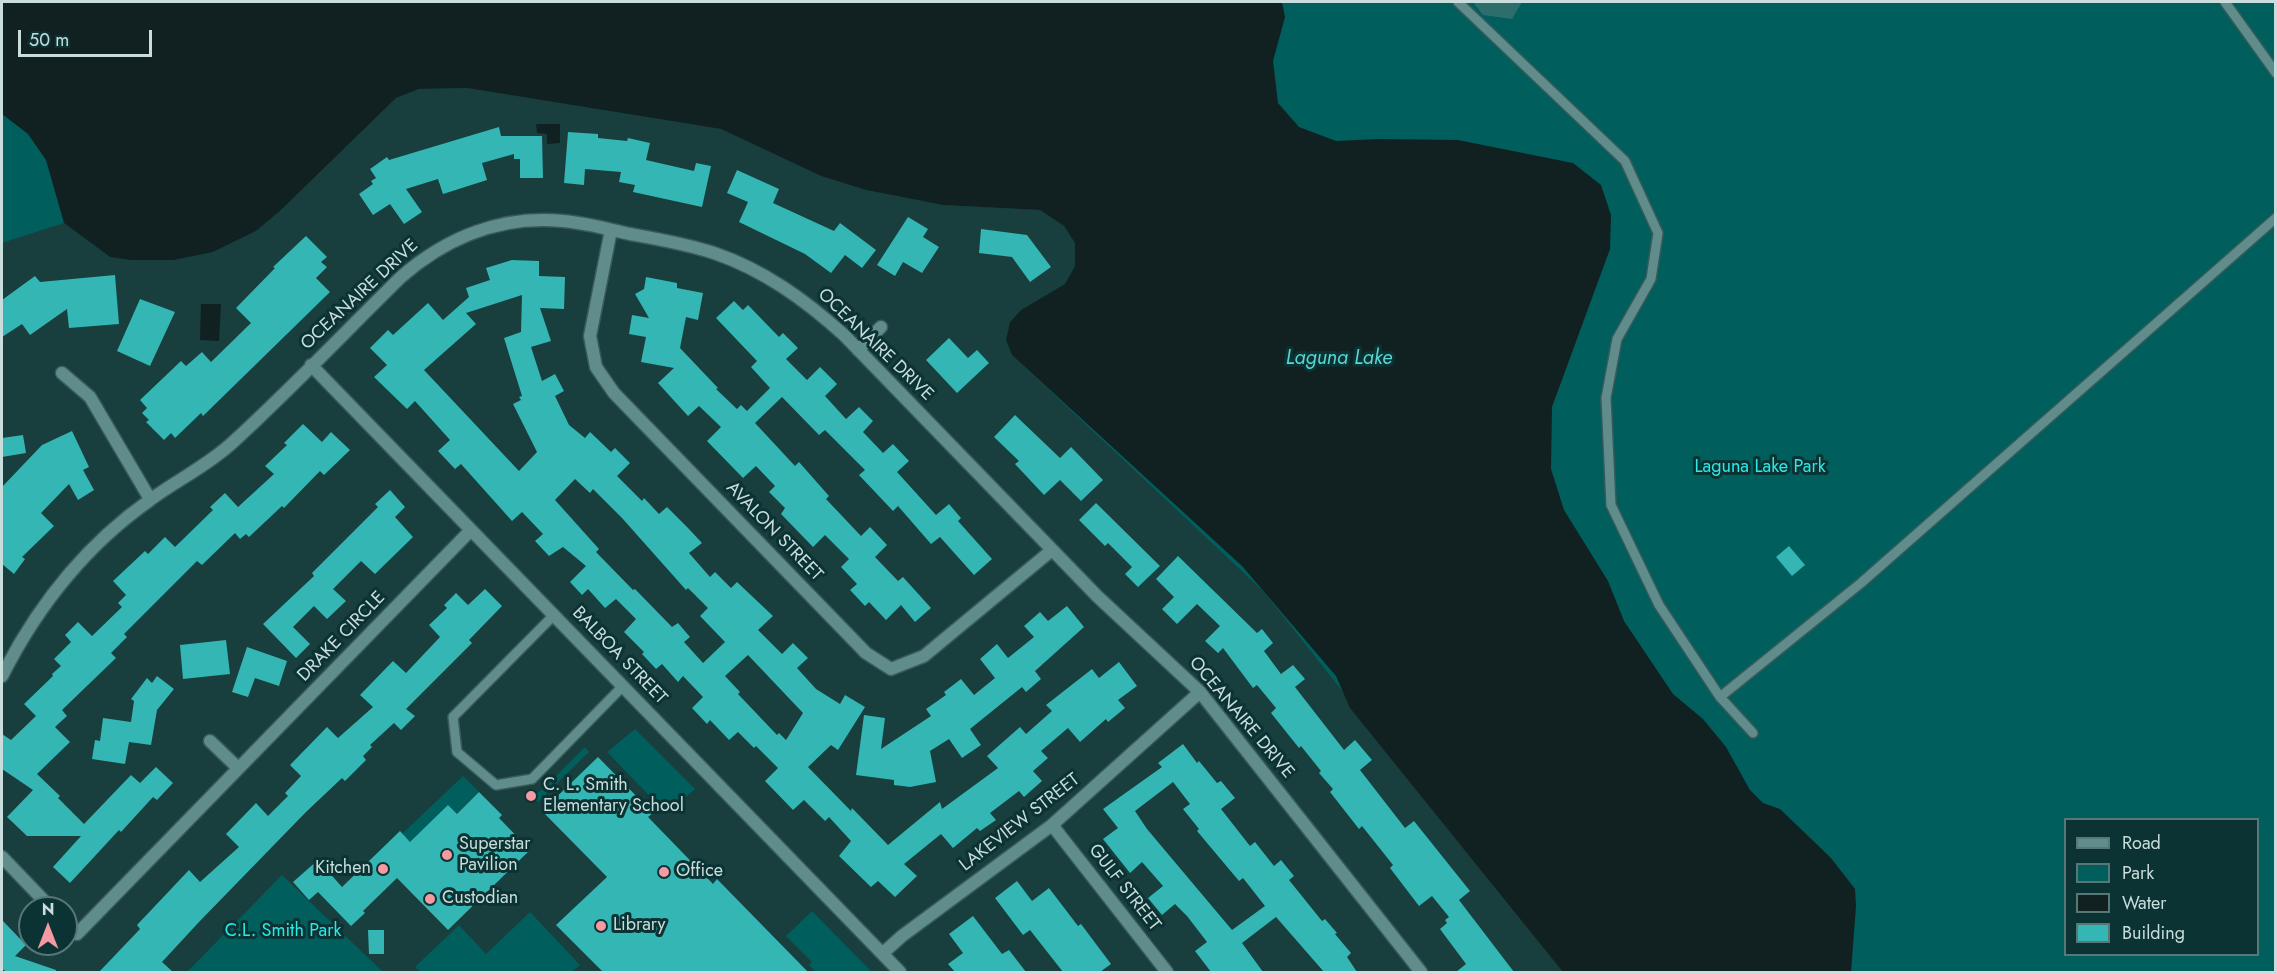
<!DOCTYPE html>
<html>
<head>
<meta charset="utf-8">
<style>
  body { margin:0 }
  #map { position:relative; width:2277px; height:974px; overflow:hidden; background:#183e3d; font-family:Jost,sans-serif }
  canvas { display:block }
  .frame { position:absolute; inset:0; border:3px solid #c9dddc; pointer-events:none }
  .legend { position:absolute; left:2064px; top:818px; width:195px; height:138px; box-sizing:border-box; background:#0c3333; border:2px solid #587777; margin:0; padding:8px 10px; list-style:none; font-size:18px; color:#c9dddc }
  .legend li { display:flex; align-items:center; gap:12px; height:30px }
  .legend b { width:30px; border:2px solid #587777 }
  .north { position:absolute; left:18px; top:896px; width:60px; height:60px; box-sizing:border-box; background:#0c3333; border:2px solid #587777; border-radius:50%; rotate:0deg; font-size:16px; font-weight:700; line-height:24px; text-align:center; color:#c9dddc }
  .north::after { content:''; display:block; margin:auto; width:21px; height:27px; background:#f49aa3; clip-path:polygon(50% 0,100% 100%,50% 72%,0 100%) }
  .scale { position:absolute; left:18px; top:30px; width:134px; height:27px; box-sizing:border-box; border:3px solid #c9dddc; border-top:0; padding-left:8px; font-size:18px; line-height:21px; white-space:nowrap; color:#c9dddc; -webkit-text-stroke:4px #0c3333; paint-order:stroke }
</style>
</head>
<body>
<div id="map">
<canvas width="2277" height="974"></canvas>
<div class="frame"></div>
<ul class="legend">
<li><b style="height:8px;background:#608d8b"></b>Road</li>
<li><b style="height:16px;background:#005e5d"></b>Park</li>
<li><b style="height:16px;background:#112121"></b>Water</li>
<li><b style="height:16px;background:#34b6b4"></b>Building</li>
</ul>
<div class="north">N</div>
<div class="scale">50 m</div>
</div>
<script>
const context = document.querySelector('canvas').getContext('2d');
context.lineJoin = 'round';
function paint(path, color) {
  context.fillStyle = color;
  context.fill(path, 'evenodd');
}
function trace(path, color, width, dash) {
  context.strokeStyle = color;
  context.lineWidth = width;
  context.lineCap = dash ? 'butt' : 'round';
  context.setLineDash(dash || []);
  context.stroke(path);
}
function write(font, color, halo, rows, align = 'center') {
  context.font = font + ' Jost,sans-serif';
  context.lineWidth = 6;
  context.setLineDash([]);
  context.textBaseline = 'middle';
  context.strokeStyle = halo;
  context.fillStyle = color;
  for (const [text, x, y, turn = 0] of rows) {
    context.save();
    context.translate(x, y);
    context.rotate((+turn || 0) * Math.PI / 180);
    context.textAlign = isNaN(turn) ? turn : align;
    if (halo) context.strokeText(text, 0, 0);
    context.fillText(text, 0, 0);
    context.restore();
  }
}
paint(new Path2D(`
  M2 2H2275V972H1564L1264 592 1012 355 1006 340 1010 322 1021 310 1065 284 1075 266V243L1064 226 1040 210 943 205 866 190 821 176 721 129 467 88 419 89 396 98 281 210 256 231 213 252 174 260H130L110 257 64 223 2 243ZM2066 820H2258V954H2066Z
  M635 729 695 789 667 814 607 752Z
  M585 747 589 752 538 802 532 797 545 787Z
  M463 776 479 792 457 814 410 842 402 834Z
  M282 875 383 972H187Z
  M812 911 872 972H816L809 965 812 962 786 936Z
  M530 912 580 965 572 972H421L415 967 459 925 486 954Z`), '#005e5d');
paint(new Path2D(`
  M1473 2H1522L1512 19 1483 15Z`), '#2d6e6c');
paint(new Path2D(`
  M2 2H1282L1285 17 1273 61 1278 103 1299 127 1336 141 1379 139 1458 140 1573 163 1601 185 1611 215 1610 249 1552 407 1551 469 1564 510 1608 581 1624 621 1673 694 1703 719 1726 747 1750 790 1763 803 1780 809 1831 858 1855 889 1856 906 1851 972H1563L1350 708 1336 676 1242 566 1012 355 1006 340 1010 322 1021 310 1065 284 1075 266V243L1064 226 1040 210 943 205 866 190 821 176 721 129 467 88 419 89 396 98 281 210 256 231 213 252 174 260H130L110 257 64 223 46 160 28 134 2 114Z
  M536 124H560V143L547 144V134L537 133Z
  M201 304H221L219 341 200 340Z`), '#112121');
paint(new Path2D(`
  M499 127 501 136H542L543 178H520V159H514V154L482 163 487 180 443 194 438 179 406 189 422 212 404 224 390 204 373 215 359 194 373 184 371 181 376 178 370 169 387 157 389 160Z
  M568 132 598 134V138L627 141 628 138 650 143 646 160 694 171 696 163 711 166 702 207 633 192 635 185 619 182 621 172 585 169 584 185 564 183Z
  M737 170 779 189 773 203 834 231 840 223 876 250 862 268 845 255 831 273 805 254 739 222 748 202 727 193Z
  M908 217 928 229 923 237 939 247 922 273 903 262 895 276 877 265Z
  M981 229 1027 235 1051 267 1030 282 1012 257 979 253Z
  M306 236 327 257 321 262 327 267 316 278 330 292 203 416 201 413 175 438 171 433 164 440 146 422 149 420 142 413 147 408 140 400 181 361 186 366 202 352 211 362 251 323 236 308 275 268 273 267Z
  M512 260 539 261V276L565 277 564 309 540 308 551 341 531 347 542 381 555 374 564 391 555 396 569 425 585 438 590 432 611 452 615 448 630 463 617 476 642 501 644 498 659 514 667 507 688 528 702 543 689 553 710 577 715 572 731 588 737 582 773 616 758 630 782 654 793 643 808 658 797 668 816 689 840 704 845 695 865 707 838 750 831 745 808 767 851 811 852 808 888 845 940 802 942 809 998 768 987 756 1020 727 1026 734 1052 711 1046 705 1092 669 1099 678 1119 662 1137 686 1118 700 1125 708 1108 722 1106 719 1080 742 1068 728 1041 751 1048 758 1033 771 1042 781 1024 797 1019 791 990 813 996 820 980 831 977 828 953 848 941 834 904 864 917 876 895 897 878 881 871 887 839 856 851 841 829 817 825 821 804 800 793 810 765 781 778 768 756 746 754 748 738 732 729 740 710 720 707 724 692 708 703 697 683 676 678 682 662 664 656 669 642 654 644 652 624 632 636 619 616 599 605 608 588 589 582 595 570 582 586 566 563 547 549 556 535 541 543 534 522 512 512 521 461 464 455 469 438 451 450 440 415 401 407 409 374 377 387 365 370 348 388 330 393 335 428 303 443 320 469 297 466 288 490 280 486 268ZM522 295 521 332 504 338 522 396 519 397 521 400 513 404 537 452 519 471 424 370 476 324 466 313ZM575 479 590 493 593 489 622 518 686 590 688 588 708 608 700 616 725 642 703 663 684 642 690 637 678 623 672 627 635 589 633 590 596 552 599 549 555 500ZM748 655 803 713 786 740 779 733 777 735 738 694 740 692 725 676Z
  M115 275 119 324 69 328 67 309 30 335 22 324 2 337V300L35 276 40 282Z
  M646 277 677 283V288L703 293 698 320 686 317 680 348 718 388 716 389 737 409 741 405 747 411 770 388 751 367 757 361 716 318 734 301 743 310 748 305 779 337 783 333 798 348 786 359 807 380 820 367 837 384 825 396 846 419 859 407 873 421 863 432 883 453 893 444 909 461 897 472 936 515 949 504 961 518 958 521 992 559 974 575 940 537 931 544 898 506 893 511 859 475 865 470 825 430 819 435 782 397 755 423 795 466 799 462 829 496 826 499 861 536 870 527 887 545 875 557 898 581 903 577 931 608 915 622 901 605 886 620 869 602 865 606 850 590 857 584 841 567 849 559 825 535 813 547 781 514 785 508 769 492 775 486 756 466 743 478 707 441 721 427 699 406 688 416 658 383 674 368 641 362 646 337 629 334 632 315 649 318 635 294 644 289Z
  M140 299 175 312 150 366 117 351Z
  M949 338 968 358 977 350 989 363 957 393 926 360Z
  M1015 415 1060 458 1071 447 1103 480 1081 501 1060 480 1044 495 1015 464 1019 461 994 437Z
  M303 424 322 442 331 432 350 450 324 475 320 471 284 508 282 506 249 537 246 534 240 539 235 533 202 565 197 561 124 634 127 637 111 653 116 658 62 710 67 716 55 727 70 742 37 774 60 796 58 798 84 824 131 775 140 783 156 767 173 783 157 800 153 797 121 832 119 830 70 883 53 867 81 836H27L7 817 33 790 2 769V734L11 740 36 716 24 704 53 676 52 674 61 666 54 659 71 642 65 635 78 622 92 636 122 607 118 603 126 595 113 581 145 551 148 554 165 537 175 547 213 510 210 507 225 493 238 507 274 474 265 466 287 445 284 443Z
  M72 431 89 467 83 470 94 490 78 500 69 484 41 513 54 526 22 557 25 559 14 574 2 564V487L42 445Z
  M23 435 26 453 2 457V438Z
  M390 490 405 507 395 517 413 537 375 574 361 561 333 589 346 601 327 619 314 606 293 627 310 644 296 658 263 624 314 576 312 573 378 507 375 504Z
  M1096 503 1160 566 1138 587 1125 574 1132 567 1108 543 1105 546 1079 520Z
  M1789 546 1805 565 1792 576 1776 557Z
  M1178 556 1257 633 1262 629 1273 643 1264 651 1281 674 1293 665 1305 679 1295 687 1344 750 1355 740 1372 760 1360 770 1405 828 1414 821 1470 891 1459 900 1514 972H1456L1466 964 1440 929 1447 923 1445 920 1449 917 1432 896 1419 906 1390 868 1393 865 1362 826 1359 829 1330 792 1333 789 1319 773 1321 771 1301 746 1299 748 1271 713 1276 708 1257 685 1253 688 1223 648 1218 653 1205 641 1220 626 1197 604 1177 624 1162 609 1174 597 1156 579Z
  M485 589 502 606 469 640 472 643 406 709 415 716 401 730 394 723 370 745 372 747 363 756 366 760 345 781 342 778 306 812 199 922 162 962 173 972H99L140 929 137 925 189 870 200 882 239 847 226 834 256 803 268 816 288 796 285 793 301 776 290 765 327 727 338 738 373 707 360 695 393 661 406 673 440 637 429 625 447 608 444 605 456 593 468 605Z
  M1067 606 1084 627 1035 671 1041 679 1026 692 1022 687 970 729 981 745 962 758 949 739 930 751 936 782 910 787 894 785V780L856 775 864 715 885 718 881 749 931 716 926 709 946 695 944 692 961 679 974 695 995 678 980 659 997 644 1008 658 1034 637 1024 626 1040 612 1048 621Z
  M226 640 230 674 183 679 180 645Z
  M247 647 287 661 279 686 255 678 248 697 232 692Z
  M157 676 174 689 157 710 151 745 129 742 125 764 92 759 95 740 100 741 103 718 131 722 134 701 131 699 147 678 152 683Z
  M1183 744 1197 763 1199 761 1217 783 1221 781 1235 798 1221 809 1250 846 1255 842 1274 866 1281 860 1294 876 1289 880 1322 921 1325 919 1337 933 1335 934 1351 953 1347 957 1357 972H1324L1276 917 1242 943 1263 972H1211L1195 951 1207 942 1187 916 1175 904 1162 915 1148 898 1163 886 1142 862 1130 873 1103 839 1118 828 1103 809 1162 767 1158 763ZM1173 782 1190 804 1183 809 1199 829 1197 831 1239 881 1243 878 1265 906 1232 930 1147 829 1135 811Z
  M598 757 653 813 648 817 713 884 717 879 808 972H603L556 925 607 877 542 811Z
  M479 792 502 815 499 818 530 850 448 930 397 878 363 911 365 913 351 926 318 892 309 900 293 882 318 860 342 887 400 831 410 842 448 805 457 814Z
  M1017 881 1032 901 1049 888 1078 926 1081 924 1111 964 1100 972H1063L1030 930 1023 935 995 898Z
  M973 916 1002 954 1009 950 1026 972H955L948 964 963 953 949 934Z
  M2 920 26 945 15 956 56 970V972H7L2 969Z
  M368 930H384V954H369Z`), '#34b6b4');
const lane = new Path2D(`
  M1458 2 1625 161 1658 233 1651 279 1617 339 1606 398 1611 505 1659 605 1720 697 1753 733
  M2225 2 2276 73
  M554 615 453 717 457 752 496 785 532 779 623 686
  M1720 697 1861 583 2276 218`);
const street = new Path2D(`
  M611 230 590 336 596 367 614 393 866 653 891 669 924 656 1052 550
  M858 350 881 327
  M311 365 900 972
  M62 373 90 397 150 499
  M2 676C37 607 86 545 150 500 177 480 207 466 232 443 290 390 345 332 401 277 447 237 502 215 563 221 586 223 608 229 630 234 658 239 687 244 714 253 764 270 805 300 844 335L1097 596 1200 692 1421 972
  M210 741 238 768
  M1052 825 1167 972
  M2 857 51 908
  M66 924 77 934 471 530
  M883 953 902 936 1052 825 1200 692`);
trace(lane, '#385b5a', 12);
trace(street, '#385b5a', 15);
trace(lane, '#608d8b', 9);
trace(street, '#608d8b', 12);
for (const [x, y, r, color] of [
  [531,796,6,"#f49aa3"],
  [447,855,6,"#f49aa3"],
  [383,869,6,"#f49aa3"],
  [664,872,6,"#f49aa3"],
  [430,899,6,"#f49aa3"],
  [601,926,6,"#f49aa3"]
]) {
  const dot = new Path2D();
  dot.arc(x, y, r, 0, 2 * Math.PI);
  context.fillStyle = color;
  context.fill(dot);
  trace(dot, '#0c3333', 2);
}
write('18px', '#c9dddc', '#0c3333', [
  ["OCEANAIRE DRIVE",360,295,-43],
  ["OCEANAIRE DRIVE",875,345,44],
  ["AVALON STREET",774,532,46],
  ["DRAKE CIRCLE",342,637,-46],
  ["BALBOA STREET",619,656,46],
  ["OCEANAIRE DRIVE",1241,718,50],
  ["LAKEVIEW STREET",1020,823,-38],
  ["GULF STREET",1124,888,52]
]);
write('18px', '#2be9e7', '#0c3333', [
  ["Laguna Lake Park",1760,468],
  ["C.L. Smith Park",283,932]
]);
write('18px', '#c9dddc', '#0c3333', [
  ["C. L. Smith",543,786],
  ["Elementary School",543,807],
  ["Superstar",459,845],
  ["Pavilion",459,866],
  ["Kitchen",371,869,"right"],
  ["Office",676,872],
  ["Custodian",442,899],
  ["Library",613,926]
], 'left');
write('italic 20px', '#58d7d4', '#0c3333', [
  ["Laguna Lake",1339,359]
]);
</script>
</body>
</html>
